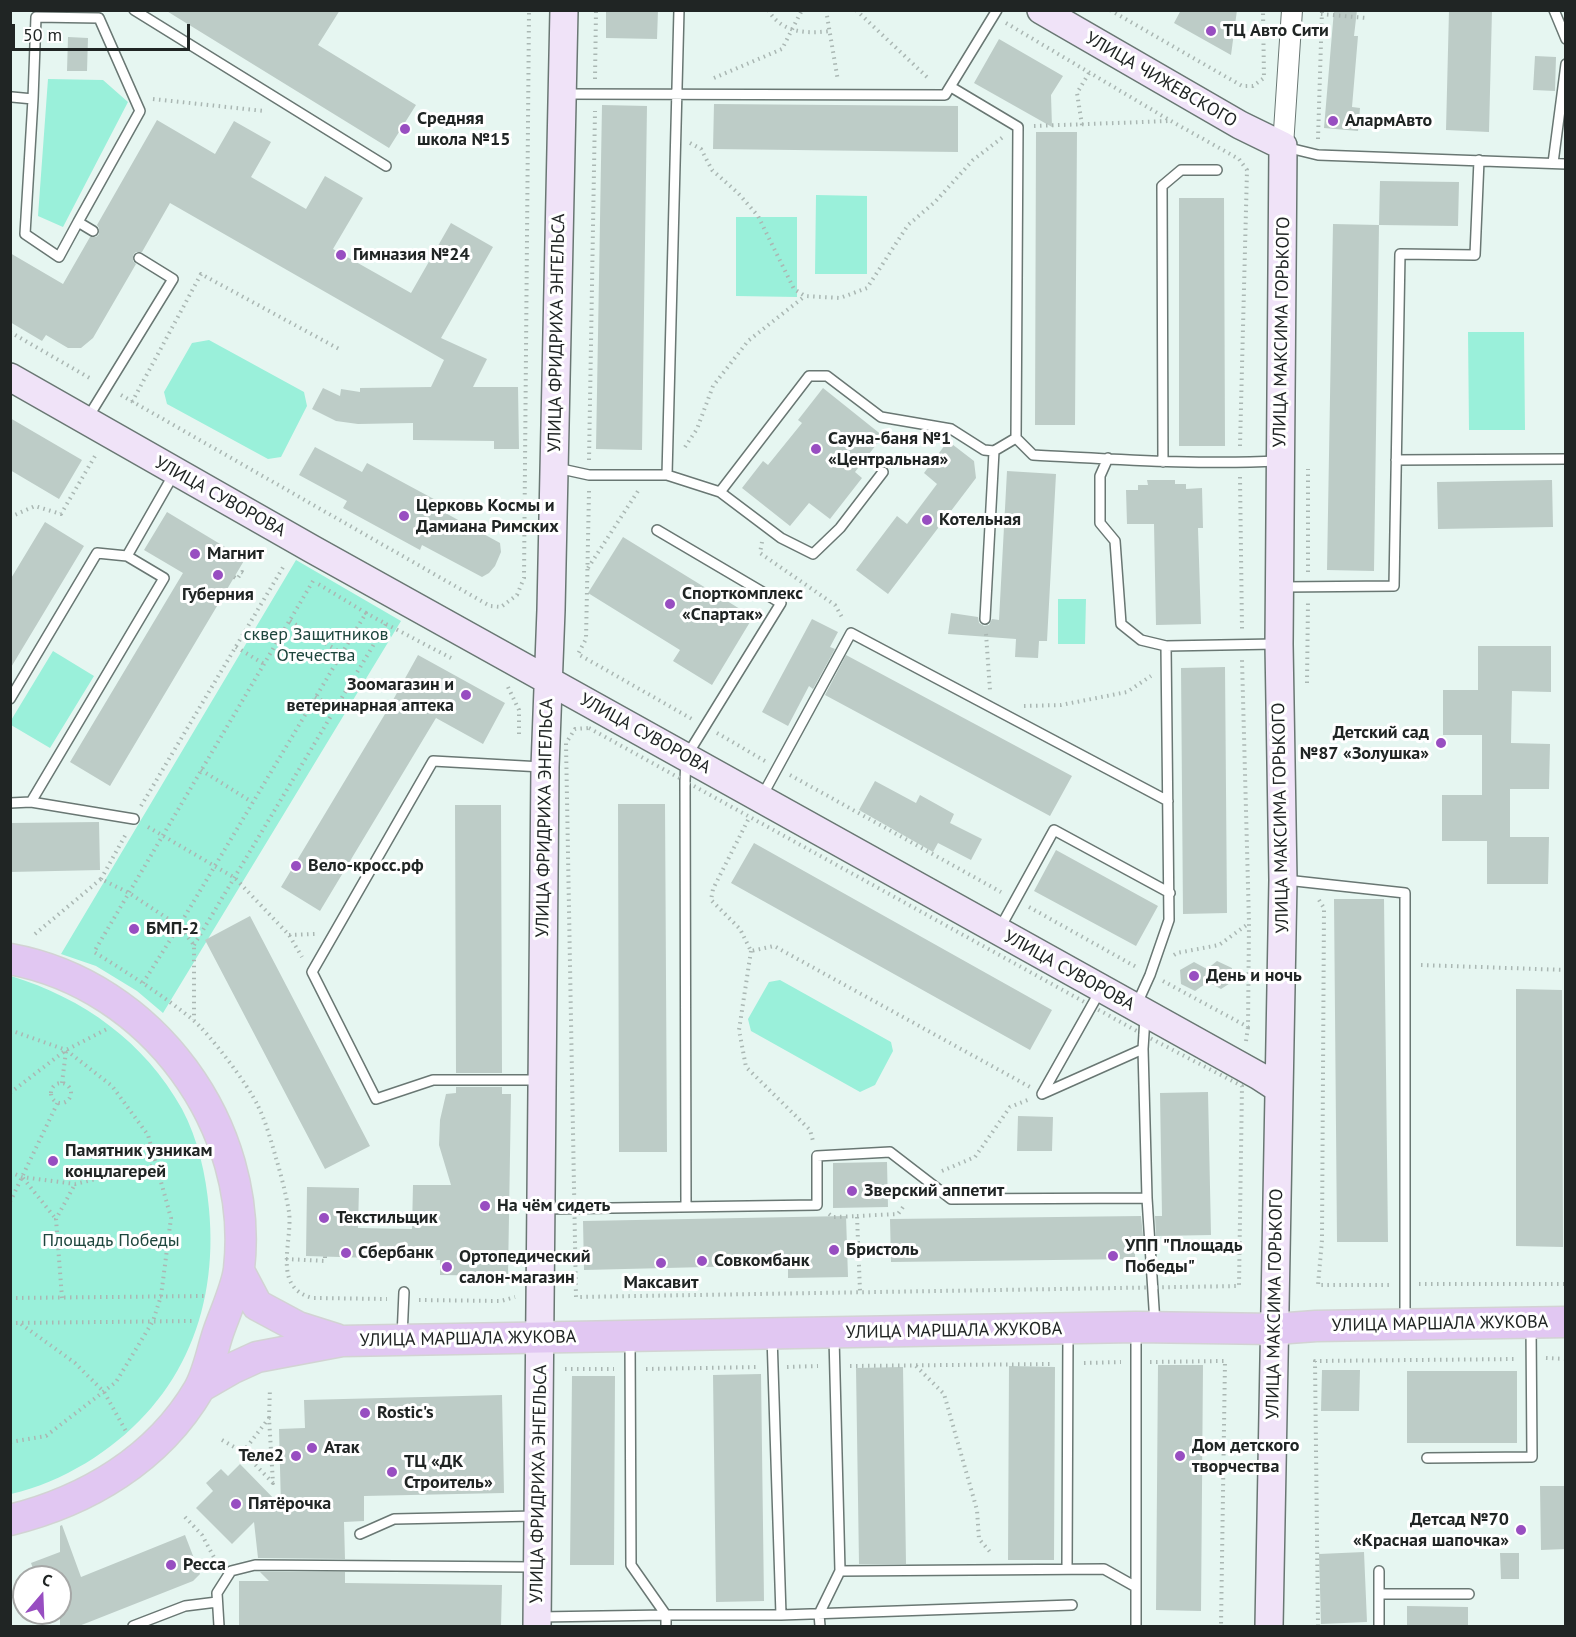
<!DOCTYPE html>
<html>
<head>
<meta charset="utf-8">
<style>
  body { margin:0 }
  #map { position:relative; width:1576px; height:1637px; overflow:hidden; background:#e6f6f1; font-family:"PT Sans",sans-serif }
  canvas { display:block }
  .frame { position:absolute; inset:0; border:12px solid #202524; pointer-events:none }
  .north { position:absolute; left:12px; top:1565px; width:60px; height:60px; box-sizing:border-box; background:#fff; border:2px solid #a6a8a7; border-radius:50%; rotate:19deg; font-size:16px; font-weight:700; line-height:24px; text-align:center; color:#202524 }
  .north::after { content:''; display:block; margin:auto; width:21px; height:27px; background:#984ec1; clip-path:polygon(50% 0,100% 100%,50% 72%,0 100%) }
  .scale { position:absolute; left:12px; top:24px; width:178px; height:27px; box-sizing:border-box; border:3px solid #202524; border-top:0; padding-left:8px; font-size:18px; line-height:21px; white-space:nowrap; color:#202524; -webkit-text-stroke:4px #fff; paint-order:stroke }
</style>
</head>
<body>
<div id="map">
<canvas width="1576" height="1637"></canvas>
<div class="frame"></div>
<div class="north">С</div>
<div class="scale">50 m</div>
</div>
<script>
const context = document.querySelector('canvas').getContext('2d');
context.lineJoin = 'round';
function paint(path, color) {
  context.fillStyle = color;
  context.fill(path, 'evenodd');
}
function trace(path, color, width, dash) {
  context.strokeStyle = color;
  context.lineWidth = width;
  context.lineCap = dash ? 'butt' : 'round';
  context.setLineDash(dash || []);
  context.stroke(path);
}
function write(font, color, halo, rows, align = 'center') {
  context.font = font + ' "PT Sans",sans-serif';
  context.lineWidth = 6;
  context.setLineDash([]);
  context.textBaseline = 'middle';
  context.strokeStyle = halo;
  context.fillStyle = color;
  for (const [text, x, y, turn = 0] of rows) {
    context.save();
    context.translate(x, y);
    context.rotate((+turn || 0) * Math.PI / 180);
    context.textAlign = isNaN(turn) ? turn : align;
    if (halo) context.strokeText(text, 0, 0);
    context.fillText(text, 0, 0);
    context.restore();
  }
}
paint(new Path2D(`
  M48 79 103 80 128 102 63 227 38 216Z
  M816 195 867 196V274H815Z
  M736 217H797V297L736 296Z
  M1468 332H1524L1525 430H1469Z
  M209 340 304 392 307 406 281 457 268 459 167 404 164 392 192 343Z
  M296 560 401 621 163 1013 137 991 96 966 61 954Z
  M1058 599H1086L1085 644H1058Z
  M53 651 94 676 50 748 11 725 10 722Z
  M11 976C83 998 145 1042 182 1109 198 1139 206 1175 209 1209 219 1315 178 1407 86 1463 62 1477 38 1488 11 1494Z
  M780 980 891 1042 893 1051 875 1085 860 1092 751 1031 748 1019 769 982Z`), '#9af0da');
paint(new Path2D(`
  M165 10H340L318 45 416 105 389 148Z
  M606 10H658L657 39 606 38Z
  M1181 10H1237L1231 55 1174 23Z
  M1334 10H1357L1354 36H1358L1352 107 1360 108 1358 131 1324 128Z
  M1449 10H1492L1489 132 1446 130Z
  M68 37 88 38 87 71H67Z
  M999 39 1063 76 1051 95 1052 127 974 83Z
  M1535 56 1556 57 1555 91 1533 90Z
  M714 104 958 106V152L713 149Z
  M602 105 647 106 642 450 596 449Z
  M157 120 215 154 234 121 271 142 251 177 306 209 325 176 363 198 333 249 411 293 451 223 493 247 441 338 487 359 473 387H518L519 449H494V441L413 440V423L358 424 336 421 312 409 323 388 340 396 341 389 360 392V388L431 387 444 360 170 203 142 252H136L133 255V261L136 264 93 338 81 348H68L46 335 42 341 10 322V253L63 284 90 237H96L99 234V228L97 225Z
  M1036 132H1077L1075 425H1035Z
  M1380 181 1459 182 1458 226 1379 225Z
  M1179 198H1224L1225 446H1179Z
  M1333 224 1379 225 1374 571 1327 570Z
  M823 388 883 436 855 472 862 478 830 519 809 503 790 526 742 488 763 461 768 465 802 423 798 420Z
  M10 418 82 460 59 499 10 470Z
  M948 441 974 461 976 478 888 594 856 570 897 516 907 524 937 484 924 473Z
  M315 447 362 472 367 463 443 504 440 510 500 543 501 552 495 566 489 573 482 577 422 545 420 550 343 508 347 501 299 475Z
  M1007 471 1056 474 1047 641H1039L1038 658 1015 657 1016 639 948 634 951 613 978 617 979 623 984 626 989 625 992 619 999 620Z
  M1147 480H1175V484H1186V489L1202 488 1203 528H1198L1201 624 1156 625 1154 524H1127L1126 490H1138V485H1148Z
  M1552 480 1553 527 1438 529 1437 482Z
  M167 512 245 559 110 786 70 762 183 573 144 550Z
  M45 522 84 546 10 669V580Z
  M623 537 753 617 712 685 673 661 680 650 588 593Z
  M812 619 838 632 830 647 835 649 813 689 809 686 788 726 762 712Z
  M1478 646H1551V692L1512 691 1511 743 1550 744 1549 789H1510V837H1549L1548 884H1487V841H1442V795H1482V735H1443V690H1478Z
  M418 655 505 703 483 744 436 718 320 911 281 887 388 709Z
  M846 655 1072 776 1050 816 825 695Z
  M1225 667 1227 913 1183 914 1181 668Z
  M875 781 916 803 920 795 954 814 950 823 982 839 971 860 938 843 933 852 859 810Z
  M618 804H665L667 1152H619Z
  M455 805H501L502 1073H456Z
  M99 822 100 870 10 872V823Z
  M754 843 1052 1010 1030 1050 731 883Z
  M1056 850 1158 906 1136 946 1034 891Z
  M1334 899H1384L1388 1242H1337Z
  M250 916 370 1146 325 1169 205 940Z
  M1217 961 1232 968V982L1221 989 1208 982 1195 991 1181 984 1180 970 1194 962 1207 969Z
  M1516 989 1562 990 1563 1247 1516 1246Z
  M456 1087H502V1094H511L508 1276 440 1275V1260L306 1256 307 1187 359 1188 358 1228 412 1229 413 1185H451L439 1145 440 1120 446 1094 456 1093Z
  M1208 1092 1211 1235 1156 1236 1155 1216H1162L1160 1093Z
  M1018 1116 1053 1117 1052 1151H1017Z
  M887 1162 888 1207 833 1208V1163Z
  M846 1216 848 1277 788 1278V1265L584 1270 583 1221Z
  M1141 1216 1143 1236H1135V1259L891 1262 890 1219Z
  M1158 1365H1203L1201 1611 1156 1610Z
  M1009 1366 1055 1367 1054 1560H1008Z
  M903 1367 906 1564H859L856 1368Z
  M1322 1370H1360L1359 1411H1321Z
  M1407 1371H1517V1443H1407Z
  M761 1374 764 1601 716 1602 713 1375Z
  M572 1376H615L614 1565H570Z
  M502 1395 504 1493 364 1496V1521L344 1522 345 1559 258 1558 254 1522 232 1544 196 1508 213 1491 206 1483 221 1469 228 1476 240 1464 281 1506 279 1429 305 1428 304 1400Z
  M1540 1486H1566V1549L1541 1550Z
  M62 1525 81 1577 185 1535 200 1574 193 1581 79 1626H60V1577H36L31 1563 60 1552V1526Z
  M1364 1552 1367 1622 1321 1624 1319 1554Z
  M1500 1553H1519V1579H1501Z
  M260 1572H345V1583L502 1585 501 1626H239V1581H269Z
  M1407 1606 1468 1607V1626H1407Z`), '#bdccc7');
const lane = new Path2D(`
  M134 10 386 166
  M1554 10 1566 39
  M951 87 1018 127 1016 438
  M564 94 945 95 997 10
  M12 97 33 99 25 234 59 257 78 222 93 231
  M33 99 36 17 99 18 140 111 78 222
  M1285 147 1318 155 1566 164
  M1553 163 1566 64
  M87 419 173 279 139 258
  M1108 458 1100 476V523L1115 541 1121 624 1141 640 1166 646
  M1396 460 1566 459
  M1163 462 1162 186 1181 170H1217
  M557 468 589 475H667L720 492 809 376H827L881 417 951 429 984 450 994 451 1016 438 1033 455C1115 459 1196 465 1278 461
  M667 475 679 10
  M720 492 781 538 813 554 840 528 883 472
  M657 530 781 603 686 757 685 781 686 1207
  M1283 587 1394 586 1400 254 1475 255 1479 160
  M985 619 994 451
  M10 699 97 553 127 556
  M761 798 851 633 1168 801
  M31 802 134 819
  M10 803 31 802 164 578 127 556 175 472
  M1286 880 1405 893V1320
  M1000 928 1054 830 1170 893
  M1100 991 1042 1094 1143 1049
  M1136 1006 1150 975 1169 920 1166 646 1275 644
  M1145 1017 1143 1049 1147 1198
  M539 1080H433L376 1099 312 972 433 761 542 767
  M543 1209 817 1205V1156L890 1152 951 1199 1147 1198 1155 1324
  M1136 1332V1626
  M772 1336 781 1615
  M402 1337 404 1292
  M630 1338 631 1565 666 1615H781L1072 1605
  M1427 1458 1532 1457 1531 1325
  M360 1534 394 1519 535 1516
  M1067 1569 1068 1331
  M840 1571 1104 1569 1136 1587
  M1379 1571V1626
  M1379 1594H1469
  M539 1617 666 1615V1626
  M133 1626 185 1606 217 1602
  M219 1626 217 1593 231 1571 255 1565 534 1567
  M820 1626 819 1614 840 1571 834 1337`);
const street = new Path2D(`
  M1283 146 1292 10`);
const secondary = new Path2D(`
  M1041 10 1240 125 1283 146 1279 644 1283 880 1269 1626
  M10 377 312 549 1259 1076 1279 1089
  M537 1626 545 767 551 610 564 10`);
const primary = new Path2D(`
  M10 959C152 985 255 1126 239 1269 237 1287 224 1315 218 1333 212 1351 208 1373 199 1389 158 1459 87 1501 10 1520
  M239 1271 257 1305 298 1327 336 1339
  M200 1387 233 1368 257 1357 342 1341 1136 1327 1275 1329 1316 1326 1566 1322`);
trace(lane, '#697773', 12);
trace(street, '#697773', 22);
trace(secondary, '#697773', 30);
trace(primary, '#d2d3d3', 33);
trace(new Path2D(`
  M768 10C782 33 806 34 830 31
  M826 10 838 81
  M856 10 928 78
  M1110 10 1242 86H1253L1264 78 1263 10
  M1321 14 1366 18
  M1006 23 1171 121 1239 159 1247 170 1240 446
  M714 78 782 49 802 10
  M595 79 596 10
  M153 99 264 111
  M1082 125 1077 93 1089 73
  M1034 126 1170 121
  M1318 139 1322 10
  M690 143 701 149 712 170 738 193 758 216 794 289 805 296 840 298 867 288 908 225 935 202 973 160 1003 137
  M10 332 93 380
  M121 395 490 606 501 607 517 595 524 578 529 10
  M132 402 201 274 339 349
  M685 447 697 429 713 386 748 341 805 296
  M589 460 595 111
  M1240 477 1242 629
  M589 491 586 639 578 654 692 719
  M10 517 35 506 61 514 95 456
  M762 542 760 553 835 605 843 619
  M588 568 638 491
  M1308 572V469
  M234 577 237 579 242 572 245 574
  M313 581 94 952C128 973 161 994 192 1019 209 1033 249 1086 258 1106 266 1122 271 1141 276 1158 281 1175 286 1194 289 1212 293 1242 271 1288 313 1298L387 1299
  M290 621 341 653
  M386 624 451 658
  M986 634 990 690
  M236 647 264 664
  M1307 683 1308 601
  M508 687 519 710V734
  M315 697 336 708
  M1024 706 1061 705 1127 692 1151 676
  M589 728 1144 1035 1242 1086 1239 1286 576 1297 566 743 575 729Z
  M717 733 765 761
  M201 770 252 802
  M790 775 1001 892
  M141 806 285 564
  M748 820 713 889 711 900 740 929 751 951 774 946 1030 1087
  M148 827 235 878 289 935 302 957
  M101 879 126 834
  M1319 900 1324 908 1322 1240 1318 1285H1391
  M1029 907 1138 968
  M35 934 101 879 129 893 179 926 194 945V1020
  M289 935 315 934
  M194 945 386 624 366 613
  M751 951 739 1030 746 1067 810 1130 813 1141
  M1174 955 1177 953 1219 945 1248 924
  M1421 965 1566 970
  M1163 981 1248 1027 1249 923 1242 660
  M143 983 179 926 366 613 315 582
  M10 1030 66 1050 112 1086 148 1135 171 1218 161 1296 153 1321 116 1382 46 1436 10 1442
  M1246 1041 1248 1027
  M62 1083 66 1051
  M51 1093a10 10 0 1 1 20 0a10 10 0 1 1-20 0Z
  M10 1093 66 1050 107 1029
  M942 1171 975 1157 1010 1107 1030 1099
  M10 1172 22 1177 75 1184 156 1165
  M23 1178 56 1219
  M10 1202 58 1102
  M829 1214 833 1217 857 1216 860 1291
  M857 1216 898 1214 903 1207
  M286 1259 325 1261V1256
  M1419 1284H1566
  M10 1298 205 1296
  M62 1298 56 1219 75 1184
  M419 1300 501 1301 515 1297
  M10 1323 195 1321
  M21 1324 75 1363 104 1392 127 1433
  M1546 1358 1566 1359
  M1150 1362 1225 1361 1221 1626
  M1084 1363 1121 1362
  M850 1366 1052 1364
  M916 1366 944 1394 977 1510 979 1539 991 1553
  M787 1367 818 1366
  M565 1369H614
  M646 1369 758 1367
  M269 1418 270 1388
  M222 1440 243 1452 273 1483 269 1418 243 1452
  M185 1517 202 1535 217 1563
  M1318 1626 1315 1361 1517 1359`), '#aab7b3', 4, [1.5, 4.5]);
trace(lane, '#fff', 9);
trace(street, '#fff', 20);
trace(secondary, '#f0e3f8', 27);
trace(primary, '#e1c7f2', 30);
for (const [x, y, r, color] of [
  [1211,31,6,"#984ec1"],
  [1333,121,6,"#984ec1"],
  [405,129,6,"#984ec1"],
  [341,255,6,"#984ec1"],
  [816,449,6,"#984ec1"],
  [404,516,6,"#984ec1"],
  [927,520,6,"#984ec1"],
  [195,554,6,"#984ec1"],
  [218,575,6,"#984ec1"],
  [670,604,6,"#984ec1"],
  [466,695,6,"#984ec1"],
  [1441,743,6,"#984ec1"],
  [296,866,6,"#984ec1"],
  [134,929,6,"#984ec1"],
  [1194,976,6,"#984ec1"],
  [53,1161,6,"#984ec1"],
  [852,1191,6,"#984ec1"],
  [485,1206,6,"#984ec1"],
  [324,1218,6,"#984ec1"],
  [834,1250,6,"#984ec1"],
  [346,1253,6,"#984ec1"],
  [1113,1256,6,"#984ec1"],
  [702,1261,6,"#984ec1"],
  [661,1263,6,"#984ec1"],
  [447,1267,6,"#984ec1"],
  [365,1413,6,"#984ec1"],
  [312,1448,6,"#984ec1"],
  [296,1456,6,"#984ec1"],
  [1180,1456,6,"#984ec1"],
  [392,1472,6,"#984ec1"],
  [236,1504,6,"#984ec1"],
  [1521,1530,6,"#984ec1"],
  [171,1565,6,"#984ec1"]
]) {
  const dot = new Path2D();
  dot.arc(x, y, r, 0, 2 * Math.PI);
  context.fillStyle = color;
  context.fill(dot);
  trace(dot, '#fff', 2);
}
write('bold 18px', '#202524', '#fff', [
  ["ТЦ Авто Сити",1223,31],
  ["Средняя",417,119],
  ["школа №15",417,140],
  ["АлармАвто",1345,121],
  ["Гимназия №24",353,255],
  ["Сауна-баня №1",828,439],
  ["«Центральная»",828,460],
  ["Церковь Космы и",416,506],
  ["Дамиана Римских",416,527],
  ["Котельная",939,520],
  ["Магнит",207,554],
  ["Спорткомплекс",682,594],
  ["«Спартак»",682,615],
  ["Губерния",218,595,"center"],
  ["Зоомагазин и",454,685,"right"],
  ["ветеринарная аптека",454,706,"right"],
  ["Детский сад",1429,733,"right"],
  ["№87 «Золушка»",1429,754,"right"],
  ["Вело-кросс.рф",308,866],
  ["БМП-2",146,929],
  ["День и ночь",1206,976],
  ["Памятник узникам",65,1151],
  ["концлагерей",65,1172],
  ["Зверский аппетит",864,1191],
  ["На чём сидеть",497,1206],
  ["Текстильщик",336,1218],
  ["УПП \"Площадь",1125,1246],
  ["Победы\"",1125,1267],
  ["Бристоль",846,1250],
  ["Сбербанк",358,1253],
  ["Ортопедический",459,1257],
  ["салон-магазин",459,1278],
  ["Совкомбанк",714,1261],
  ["Максавит",661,1283,"center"],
  ["Rostic's",377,1413],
  ["Дом детского",1192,1446],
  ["творчества",1192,1467],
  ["Атак",324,1448],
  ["Теле2",284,1456,"right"],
  ["ТЦ «ДК",404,1462],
  ["Строитель»",404,1483],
  ["Пятёрочка",248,1504],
  ["Детсад №70",1509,1520,"right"],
  ["«Красная шапочка»",1509,1541,"right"],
  ["Ресса",183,1565]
], 'left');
write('18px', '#202524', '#fff', [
  ["УЛИЦА ЧИЖЕВСКОГО",1161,80,30],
  ["УЛИЦА МАКСИМА ГОРЬКОГО",1282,332,-89],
  ["УЛИЦА ФРИДРИХА ЭНГЕЛЬСА",557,333,-89],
  ["УЛИЦА СУВОРОВА",220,497,29],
  ["УЛИЦА СУВОРОВА",645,734,29],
  ["УЛИЦА ФРИДРИХА ЭНГЕЛЬСА",545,818,-89],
  ["УЛИЦА МАКСИМА ГОРЬКОГО",1281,818,-91],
  ["УЛИЦА СУВОРОВА",1069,971,29],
  ["УЛИЦА МАКСИМА ГОРЬКОГО",1275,1304,-89],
  ["УЛИЦА МАРШАЛА ЖУКОВА",1440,1324,-1],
  ["УЛИЦА МАРШАЛА ЖУКОВА",954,1331,-1],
  ["УЛИЦА МАРШАЛА ЖУКОВА",468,1339,-1],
  ["УЛИЦА ФРИДРИХА ЭНГЕЛЬСА",539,1484,-89]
]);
write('18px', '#1e463d', '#fff', [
  ["сквер Защитников",316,635],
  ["Отечества",316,656],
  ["Площадь Победы",111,1241]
]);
</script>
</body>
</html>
